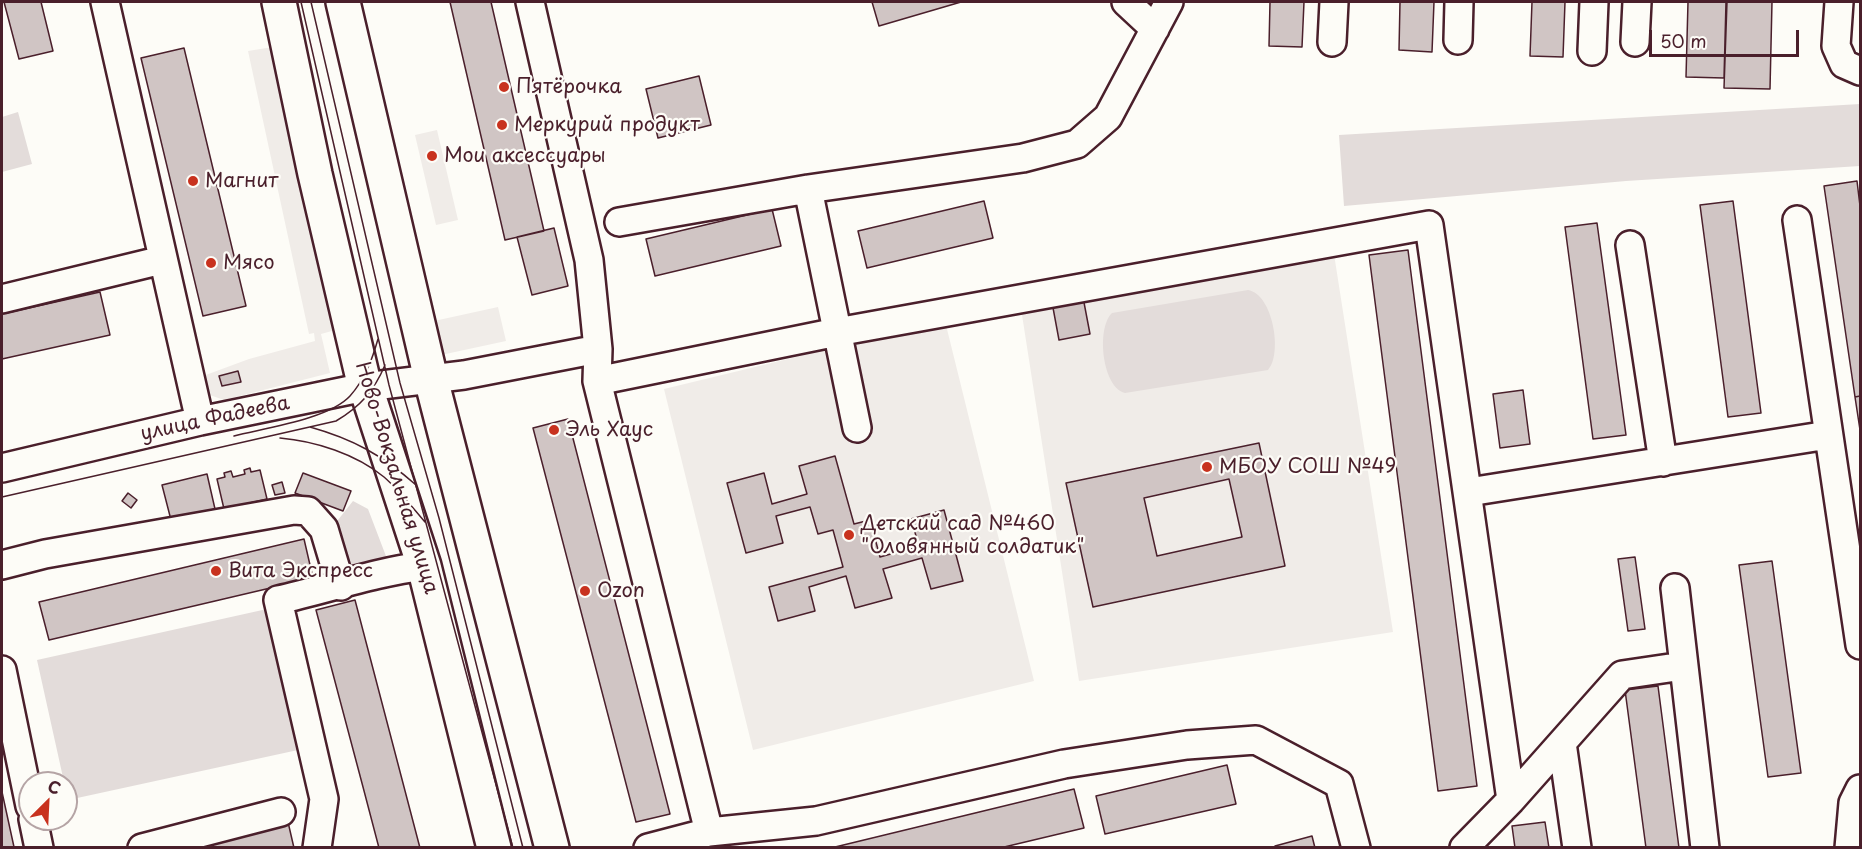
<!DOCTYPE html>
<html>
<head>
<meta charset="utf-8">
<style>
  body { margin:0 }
  #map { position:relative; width:1862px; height:849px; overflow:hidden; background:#fdfcf7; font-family:"Playpen Sans",sans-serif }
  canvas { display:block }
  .frame { position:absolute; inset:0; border:3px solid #4a1f2b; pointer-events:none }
  .north { position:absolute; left:18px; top:771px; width:60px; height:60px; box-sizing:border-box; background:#fdfcf7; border:2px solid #b5a4a5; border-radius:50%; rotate:24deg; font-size:16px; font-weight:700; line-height:24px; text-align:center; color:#4a1f2b }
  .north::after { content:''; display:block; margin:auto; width:21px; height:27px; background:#c8321e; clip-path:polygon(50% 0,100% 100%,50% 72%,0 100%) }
  .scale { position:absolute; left:1649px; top:30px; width:150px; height:27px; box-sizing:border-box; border:3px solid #4a1f2b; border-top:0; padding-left:8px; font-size:18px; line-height:21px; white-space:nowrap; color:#4a1f2b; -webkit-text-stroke:4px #fdfcf7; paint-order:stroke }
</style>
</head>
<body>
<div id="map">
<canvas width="1862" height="849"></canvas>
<div class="frame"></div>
<div class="north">С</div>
<div class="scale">50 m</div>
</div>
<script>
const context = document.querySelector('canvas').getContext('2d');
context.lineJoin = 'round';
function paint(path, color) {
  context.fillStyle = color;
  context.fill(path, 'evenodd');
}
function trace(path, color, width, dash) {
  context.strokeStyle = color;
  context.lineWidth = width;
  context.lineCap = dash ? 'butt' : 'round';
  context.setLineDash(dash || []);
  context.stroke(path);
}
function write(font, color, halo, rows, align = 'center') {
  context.font = font + ' "Playpen Sans",sans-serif';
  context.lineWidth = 4.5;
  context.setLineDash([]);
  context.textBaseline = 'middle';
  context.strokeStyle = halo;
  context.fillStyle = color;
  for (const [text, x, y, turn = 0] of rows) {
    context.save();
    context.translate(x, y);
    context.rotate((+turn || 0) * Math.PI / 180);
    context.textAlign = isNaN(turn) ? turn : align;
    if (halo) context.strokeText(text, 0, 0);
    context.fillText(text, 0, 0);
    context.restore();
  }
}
paint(new Path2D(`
  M279 46 339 329 321 334 330 373 224 400 207 394 203 376 249 359 315 341 314 333 309 334 248 51Z
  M437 130 458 220 436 225 415 135Z
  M1334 254 1393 632 1079 681 1020 302Z
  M498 307 506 341 441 355 434 321Z
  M945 321 1034 681 753 750 664 389Z`), '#f0ece8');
paint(new Path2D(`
  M1860 104V166L1626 181 1344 206 1339 135Z
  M18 112 32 164 2 172V117Z
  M1248 290C1273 294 1283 354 1268 370L1125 393C1102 387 1096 328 1112 313Z
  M353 501 368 509 389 564 343 573 330 530Z
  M267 609 298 750 68 800 37 660Z`), '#e3dcda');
const building = new Path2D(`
  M4 2H41L53 51 19 59Z
  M450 2H491L544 231 505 240Z
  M872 2H961L879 26Z
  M1270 2H1304L1302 47 1269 46Z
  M1400 2H1434L1432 52 1399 50Z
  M1532 2H1565L1563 57 1530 56Z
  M1688 2H1726L1724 78 1686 77Z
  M1727 2H1772L1770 89 1724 88Z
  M184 48 246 306 203 316 141 58Z
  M699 76 711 125 658 138 646 89Z
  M1857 181 1860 206V396L1855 397 1824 186Z
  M984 201 993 238 867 268 858 231Z
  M1733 201 1761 413 1728 417 1700 205Z
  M772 209 781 246 655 276 646 239Z
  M1597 223 1626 435 1593 439 1565 227Z
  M554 228 568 286 532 295 517 237Z
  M1408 250 1477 786 1438 791 1369 255Z
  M100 292 110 335 2 359V314Z
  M1082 292 1090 334 1059 340 1051 297Z
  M238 371 241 382 222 386 219 376Z
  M1523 390 1530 444 1500 448 1493 394Z
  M1860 396V430L1855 397Z
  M568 419 670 814 636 822 533 428Z
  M1259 443 1285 566 1093 607 1066 483ZM1229 479 1242 537 1157 556 1144 498Z
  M835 456 854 524 870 520 880 557 919 546 911 519 944 510 963 581 931 589 922 558 883 569 892 598 855 608 846 576 809 587 815 611 778 621 769 587 843 567 833 530 818 534 810 507 776 516 783 543 746 553 727 483 764 473 772 504 807 494 799 466Z
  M250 468 251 472 260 470 267 499 224 509 217 479 225 477 224 473 231 471 233 477 245 474 244 470Z
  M303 473 351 491 343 511 295 493Z
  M207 474 215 509 171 520 162 485Z
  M282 482 285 493 275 495 272 485Z
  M128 493 137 500 131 508 122 501Z
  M304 539 313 578 49 640 39 602Z
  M1635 557 1645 629 1628 631 1618 559Z
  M1772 561 1801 773 1768 777 1739 565Z
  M355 600 420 848H379L363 787 316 610Z
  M1658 686 1679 848H1646L1625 690Z
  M1227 765 1236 804 1105 834 1096 796Z
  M1074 789 1084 828 1000 848H831Z
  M2 792 14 847V848H2Z
  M288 822 294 848H180Z
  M1545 822 1549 848H1515L1512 826Z
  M1312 836 1315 848H1275V846Z`);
paint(building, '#d0c5c4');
trace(building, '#4a1f2b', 1.5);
const minor = new Path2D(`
  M105 2 200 421
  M530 2 589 260 598 349 597 381 709 832
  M1126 2 1155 29
  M1839 2 1836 46 1844 64 1860 71
  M1458 40 1459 2
  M1332 42 1334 2
  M1635 42 1637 2
  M1592 51 1594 2
  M1797 220 1860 645
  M619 222 808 189
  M1630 245 1663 462
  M2 299 162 260
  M597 381 837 332 1429 225 1511 800
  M857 428 808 189 1023 158 1077 144 1108 117 1169 2
  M2 468 200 421 365 387 464 375 598 349
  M1469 492 1828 435
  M2 565 45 554 294 510 308 511 324 529 341 586
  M1675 588 1705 848
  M2 670 30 806
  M1562 743 1577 848
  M33 819 39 848
  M142 848 281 812
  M317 848 324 799 278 600C327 589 375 572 424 566
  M648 848 709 832 816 821 1064 764 1187 745 1256 740 1339 784 1356 848
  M1464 848 1511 800 1622 675 1683 666
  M1849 848 1853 803 1860 789`);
const major = new Path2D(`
  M279 2 315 174 363 379 424 566 494 848
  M343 2 431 379 552 848`);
trace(minor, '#4a1f2b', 32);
trace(major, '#4a1f2b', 38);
trace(minor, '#fdfcf7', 27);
trace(major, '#fdfcf7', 33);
trace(new Path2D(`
  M301 2 389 385 513 848
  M311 2 400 383 439 518 523 848
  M310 427C353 439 382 455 416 485
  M234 436C265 428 329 419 350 396 365 379 372 360 378 339
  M280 438C315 441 356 454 384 477 399 490 412 507 425 522
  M2 497 336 421C360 407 374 391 385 365`), '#4a1f2b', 1.5);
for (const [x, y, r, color] of [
  [504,87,6,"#c8321e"],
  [502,125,6,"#c8321e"],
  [432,156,6,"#c8321e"],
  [193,181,6,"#c8321e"],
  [211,263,6,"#c8321e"],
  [554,430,6,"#c8321e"],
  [1207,467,6,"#c8321e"],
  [849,535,6,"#c8321e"],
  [216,571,6,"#c8321e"],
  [585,591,6,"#c8321e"]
]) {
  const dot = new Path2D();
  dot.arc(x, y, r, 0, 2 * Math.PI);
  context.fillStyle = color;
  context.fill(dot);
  trace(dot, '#fdfcf7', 2);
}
write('20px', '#4a1f2b', '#fdfcf7', [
  ["Пятёрочка",516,87],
  ["Меркурий продукт",514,125],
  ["Мои аксессуары",444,156],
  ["Магнит",205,181],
  ["Мясо",223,263],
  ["Эль Хаус",566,430],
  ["МБОУ СОШ №49",1219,467],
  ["Детский сад №460",861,524],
  ["\"Оловянный солдатик\"",861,547],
  ["Вита Экспресс",228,571],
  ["Ozon",597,591]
], 'left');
write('20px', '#4a1f2b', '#fdfcf7', [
  ["улица Фадеева",215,419,-12],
  ["Ново-Вокзальная улица",396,478,73]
]);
</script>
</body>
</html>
